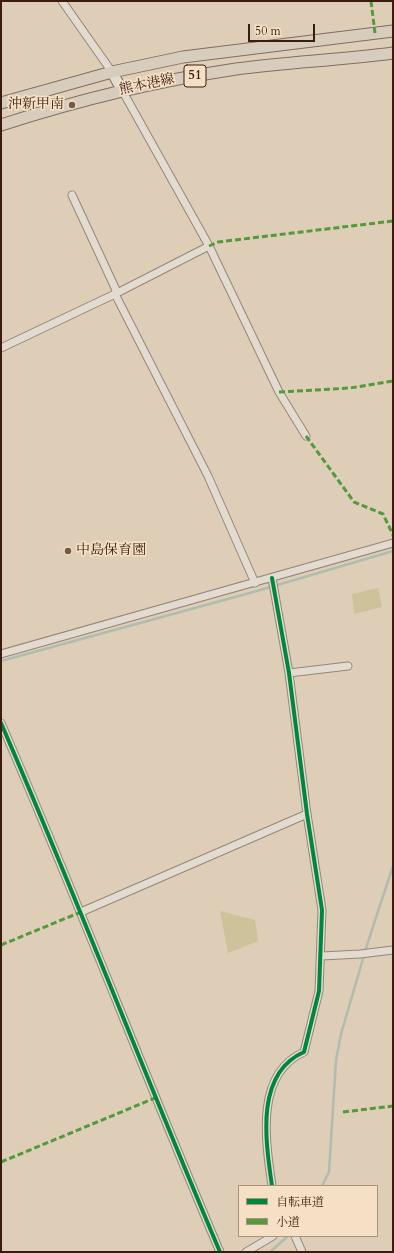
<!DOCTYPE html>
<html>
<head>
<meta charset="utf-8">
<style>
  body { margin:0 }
  #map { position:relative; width:394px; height:1253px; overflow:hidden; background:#decdb7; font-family:Cardo,"Noto Serif JP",serif }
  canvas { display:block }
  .frame { position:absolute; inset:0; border:2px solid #3c1c0e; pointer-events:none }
  .legend { position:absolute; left:238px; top:1185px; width:140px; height:52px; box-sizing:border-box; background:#f5e0c5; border:1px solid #ab927c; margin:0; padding:5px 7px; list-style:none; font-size:12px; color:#3c1c0e }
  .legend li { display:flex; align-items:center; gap:8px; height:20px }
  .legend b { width:20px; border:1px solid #ab927c }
  .scale { position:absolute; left:248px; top:24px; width:67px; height:18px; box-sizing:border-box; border:2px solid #3c1c0e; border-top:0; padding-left:5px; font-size:12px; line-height:14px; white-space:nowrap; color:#3c1c0e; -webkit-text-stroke:3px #f5e0c5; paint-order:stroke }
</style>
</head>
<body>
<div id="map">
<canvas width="394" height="1253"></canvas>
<div class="frame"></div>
<ul class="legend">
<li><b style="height:5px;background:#00873e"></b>自転車道</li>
<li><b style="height:5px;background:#529a3c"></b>小道</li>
</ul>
<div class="scale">50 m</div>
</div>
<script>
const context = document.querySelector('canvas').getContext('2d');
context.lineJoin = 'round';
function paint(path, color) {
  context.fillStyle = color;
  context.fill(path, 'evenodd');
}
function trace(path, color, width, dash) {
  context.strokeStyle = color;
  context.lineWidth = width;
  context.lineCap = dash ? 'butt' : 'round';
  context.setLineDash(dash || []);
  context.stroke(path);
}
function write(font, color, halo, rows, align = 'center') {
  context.font = font + ' Cardo,"Noto Serif JP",serif';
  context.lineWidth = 3.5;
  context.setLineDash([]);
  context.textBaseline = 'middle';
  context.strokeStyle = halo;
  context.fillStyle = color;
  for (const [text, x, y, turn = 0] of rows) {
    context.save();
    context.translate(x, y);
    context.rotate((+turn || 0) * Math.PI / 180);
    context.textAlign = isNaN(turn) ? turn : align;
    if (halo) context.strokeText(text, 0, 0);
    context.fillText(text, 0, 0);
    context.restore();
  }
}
paint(new Path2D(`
  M378 588 382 607 354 614 352 594Z
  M220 911 255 920 258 941 228 953Z`), '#cdc29a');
trace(new Path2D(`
  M1 661 257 591 393 551
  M322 1186 329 1172 336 1060 341 1034 367 945 393 866
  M270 1252 288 1236`), '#aebdae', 2.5);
const street = new Path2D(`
  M62 1 112 72
  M122 90 209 246 279 392 306 436
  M72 195 116 290 115 294 208 476 255 583
  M1 348 115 294 209 246
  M1 654 393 543
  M289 673 348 666
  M1 723C77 898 145 1076 220 1252
  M81 912 307 814
  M322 956 360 954 393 950
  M272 1186C266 1143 254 1074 304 1052L319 991 322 910 307 814 289 673 272 578
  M295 1236 302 1252
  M246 1252 273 1236`);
const secondary = new Path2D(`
  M112 72 122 90`);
const primary = new Path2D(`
  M1 103 112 72 183 57 393 31
  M1 125C78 100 156 81 236 69 288 62 341 60 393 53`);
trace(street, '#948778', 9);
trace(secondary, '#7d6f62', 12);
trace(primary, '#7d6f62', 13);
trace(street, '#e4dbd0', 7);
trace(secondary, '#e4dbd0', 10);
trace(primary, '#d8ccbc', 11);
trace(new Path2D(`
  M371 1 375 33
  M209 246 218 242 393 221
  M279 392 350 388 393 381
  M306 436 354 502 383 514 393 535
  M1 945 81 912
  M343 1112 393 1106
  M1 1162 155 1098`), '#529a3c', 3, [6, 3]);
trace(new Path2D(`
  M1 723C77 898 145 1076 220 1252
  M272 1186C266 1143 254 1074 304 1052L319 991 322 910 307 814 289 673 272 578`), '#00873e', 4);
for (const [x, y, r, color] of [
  [72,105,4,"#755a49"],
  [68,551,4,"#755a49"]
]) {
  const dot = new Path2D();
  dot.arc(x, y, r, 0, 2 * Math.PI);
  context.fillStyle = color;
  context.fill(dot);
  trace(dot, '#f5e0c5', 1.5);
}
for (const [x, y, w] of [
  [195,76,22]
]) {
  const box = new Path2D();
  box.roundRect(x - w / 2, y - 11, w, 22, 3);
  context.fillStyle = '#f5e0c5';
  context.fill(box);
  trace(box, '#3c1c0e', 1);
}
write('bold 13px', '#3c1c0e', null, [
  ["51",195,76]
]);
write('14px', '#3c1c0e', '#f5e0c5', [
  ["熊本港線",147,85,-12]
]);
write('14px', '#3c1c0e', '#f5e0c5', [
  ["沖新甲南",64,105],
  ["中島保育園",76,551,"left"]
], 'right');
</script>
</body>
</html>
